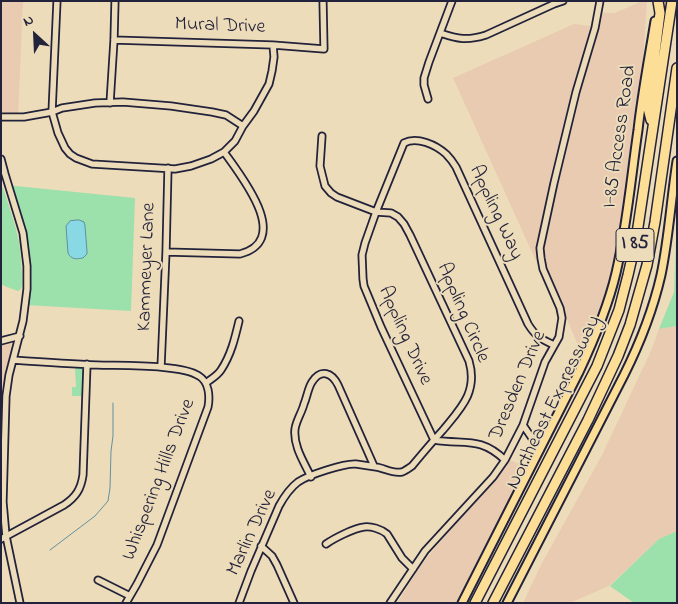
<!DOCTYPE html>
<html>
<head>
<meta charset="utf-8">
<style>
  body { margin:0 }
  #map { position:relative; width:678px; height:604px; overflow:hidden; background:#eddcb9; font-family:"Indie Flower",sans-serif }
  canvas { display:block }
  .frame { position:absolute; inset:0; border:2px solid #22223b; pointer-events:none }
  .north { position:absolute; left:10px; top:10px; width:50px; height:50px; -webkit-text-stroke:4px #eddcb9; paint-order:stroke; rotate:335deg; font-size:14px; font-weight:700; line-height:20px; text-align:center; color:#22223b }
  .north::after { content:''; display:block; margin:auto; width:18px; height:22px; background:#22223b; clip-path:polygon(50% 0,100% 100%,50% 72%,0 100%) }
</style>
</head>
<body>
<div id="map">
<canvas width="678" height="604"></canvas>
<div class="frame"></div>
<div class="north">N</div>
</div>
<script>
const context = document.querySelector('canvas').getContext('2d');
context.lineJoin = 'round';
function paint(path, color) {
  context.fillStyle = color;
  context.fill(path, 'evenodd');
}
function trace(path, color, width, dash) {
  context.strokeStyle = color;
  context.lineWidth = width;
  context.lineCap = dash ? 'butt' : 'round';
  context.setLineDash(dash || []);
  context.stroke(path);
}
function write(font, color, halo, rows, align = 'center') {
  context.font = font + ' "Indie Flower",sans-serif';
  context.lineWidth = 4;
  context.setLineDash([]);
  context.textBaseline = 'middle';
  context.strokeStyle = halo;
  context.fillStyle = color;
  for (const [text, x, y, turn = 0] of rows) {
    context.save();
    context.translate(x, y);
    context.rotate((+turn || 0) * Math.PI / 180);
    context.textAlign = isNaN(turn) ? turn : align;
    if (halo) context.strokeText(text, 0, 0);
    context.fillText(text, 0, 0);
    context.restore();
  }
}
paint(new Path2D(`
  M1 1H23L18 118H1Z
  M642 1H647L642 79 613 280 611 295 583 357 563 310 536 261 453 78 574 24 599 27 601 13H615Z
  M677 326V531L659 539 609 586 570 603H523L542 563 602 455 651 351 659 329Z
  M9 342 11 344V347L3 387H1V344Z
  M505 458 531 469 463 603H397L420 566 463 515Z`), '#e8cbb0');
paint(new Path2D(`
  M1 185 3 188C9 206 15 223 19 242 21 256 22 270 22 285L21 289 18 291 7 287 1 284Z
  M6 185 135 198 131 311 26 305V270L21 228Z
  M676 238 677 326 659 329 674 292Z
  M75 367 82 368 84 369 83 396H72V387H76Z
  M677 531V603H634L610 586 659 539Z`), '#9ce0ab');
const water = new Path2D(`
  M79 220 84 222 85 226 87 251V254L83 258C77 259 71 260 68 253L66 226 70 221Z`);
paint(water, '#89d9e4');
trace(water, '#6090a0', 1);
trace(new Path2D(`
  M50 550 95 516 108 501 110 488 111 451 113 436V403`), '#6090a0', 1);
const minor = new Path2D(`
  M57 1 52 112 58 133 65 148 70 154 76 158 92 164 175 169 191 166 211 159 224 152 235 141 243 126 254 111 269 84 272 71 274 57 273 45
  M440 33C458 39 467 41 486 35L554 4 563 1
  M114 40 273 45 324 49 323 1
  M428 99 424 85V78L429 62 452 1
  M110 103 114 40 115 1
  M1 117H24L52 112 62 108 95 103 123 102 171 106 212 112 226 115 243 126
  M1 159 5 174 23 233 27 266V289L23 321 9 375 6 396 3 502 6 536 20 603
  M166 252 240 254C293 240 241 176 224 152
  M1 341 20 336
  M13 360C41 362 69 364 97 365 120 366 182 364 199 376 209 382 210 396 208 407L157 545 137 584 126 603
  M161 367 166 252 168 168
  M206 383C211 379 217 376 221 370 231 355 235 338 239 321
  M523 425 540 450
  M505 460C480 436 465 445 434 440L381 327 364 286 363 279 362 255 365 243 376 212 404 143C417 136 436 145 446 154 450 158 453 162 456 167L528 324C536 337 541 339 554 345
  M311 477C304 462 293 446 295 429 296 421 302 412 304 404 307 397 308 388 312 382 321 368 332 373 338 385L374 466
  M1 539 64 505C76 497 81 489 83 475L87 364
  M326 544C333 539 354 528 364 527 371 526 381 529 387 534L402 558 413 569
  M261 546 272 556 277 565 294 603
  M98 580 130 596
  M239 603 251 571 279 506C284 497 290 488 298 482 308 475 345 463 356 464 363 465 369 466 376 467 384 468 393 474 402 472 405 471 409 468 412 466 422 454 432 442 443 430 461 408 478 392 469 361L410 235 404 224 398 217 391 213 376 212 337 197 331 193 325 186 320 166 322 136
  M390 603 425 551 493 477 505 460 523 425 545 362 559 337 562 318 560 308 543 269 541 258 540 248 554 183 576 92 595 28 600 1`);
const major = new Path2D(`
  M462 603 579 372C594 340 608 307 616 273 627 226 631 178 638 130 642 94 649 58 655 21
  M507 603 624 375C640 343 653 310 661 275 669 237 671 199 677 161`);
const highway = new Path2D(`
  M651 120 648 108 660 13 658 1
  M475 603 597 366 619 310 628 275 636 240 672 1
  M493 603 588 420 618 356 630 325 647 265 655 222 677 68`);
trace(minor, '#22223b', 9);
trace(major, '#22223b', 11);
trace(highway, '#22223b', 12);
trace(minor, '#eddcb9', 5.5);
trace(major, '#fcde96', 7);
trace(highway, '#fcde96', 9);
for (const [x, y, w] of [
  [635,245,38]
]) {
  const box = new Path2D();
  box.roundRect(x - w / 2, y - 16.5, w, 33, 4);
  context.fillStyle = '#eddcb9';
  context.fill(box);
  trace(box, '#22223b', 1);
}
write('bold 19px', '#22223b', null, [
  ["I 85",635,245]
]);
write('20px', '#22223b', '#eddcb9', [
  ["Mural Drive",220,27,2],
  ["I-85 Access Road",621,137,-82],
  ["Appling Way",495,213,65],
  ["Kammeyer Lane",148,267,-88],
  ["Appling Circle",462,313,67],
  ["Appling Drive",404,336,66],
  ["Dresden Drive",519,386,-67],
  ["Northeast Expressway",555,403,-64],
  ["Whispering Hills Drive",160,480,-69],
  ["Marlin Drive",253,533,-65]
]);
</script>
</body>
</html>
